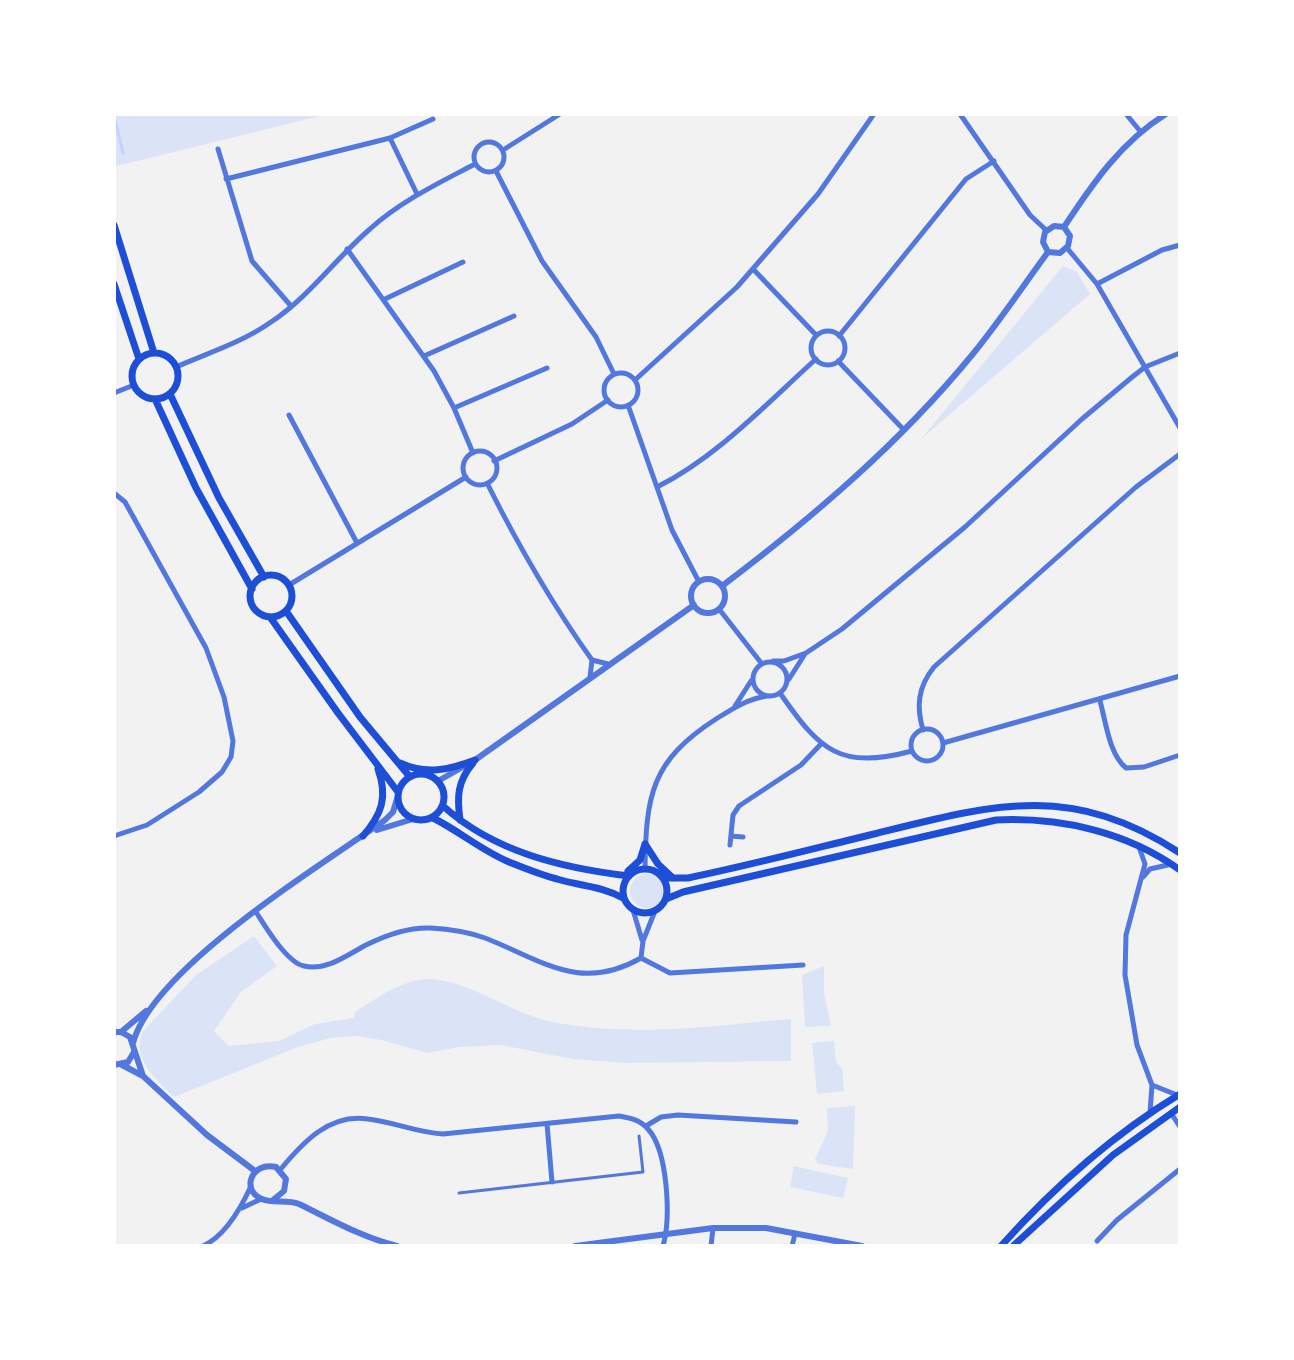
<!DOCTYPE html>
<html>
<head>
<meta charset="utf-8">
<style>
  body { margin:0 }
  #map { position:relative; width:1294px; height:1360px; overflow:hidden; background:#f2f2f2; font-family:"Space Grotesk",sans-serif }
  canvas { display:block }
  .frame { position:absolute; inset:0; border:116px solid #fff; pointer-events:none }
</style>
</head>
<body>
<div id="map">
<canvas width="1294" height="1360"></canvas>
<div class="frame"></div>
</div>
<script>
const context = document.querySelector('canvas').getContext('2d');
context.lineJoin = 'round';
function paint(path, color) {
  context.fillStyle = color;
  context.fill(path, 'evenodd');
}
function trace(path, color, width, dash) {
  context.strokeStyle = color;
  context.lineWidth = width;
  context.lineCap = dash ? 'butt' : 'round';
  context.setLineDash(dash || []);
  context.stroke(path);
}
paint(new Path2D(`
  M114 114H328L117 166 114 153Z
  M1063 266 1077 272 1090 294 921 439Z
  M630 891a17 17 0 1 1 34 0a17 17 0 1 1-34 0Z
  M254 936 277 966 241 992 214 1031 229 1046 279 1041 315 1024 354 1018 355 1012C376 999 401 980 427 979 467 979 509 1012 548 1021 628 1038 710 1026 791 1019V1061L625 1063 572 1059 501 1045 459 1047 428 1053 381 1040 356 1036 331 1038 298 1047 174 1097C156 1080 130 1057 143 1031L196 975Z
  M824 966V992L831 1026 805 1027 802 975Z
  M834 1041 836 1062 842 1069 844 1091 817 1094 812 1043Z
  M855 1106 853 1169 818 1164 815 1159 828 1131 827 1108Z
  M794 1166 848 1178 843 1198 790 1187Z`), '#dbe4f7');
trace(new Path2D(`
  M114 115 123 153`), '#bfd3fe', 3);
trace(new Path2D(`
  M459 1193 643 1172 639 1136`), '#5277de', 3);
trace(new Path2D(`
  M960 114 1030 215 1046 230
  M1126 114 1140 131
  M390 138 417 194
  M474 157a15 15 0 1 1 30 0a15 15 0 1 1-30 0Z
  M218 149 252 261 291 306
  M503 150 560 114
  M496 171 542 261 596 337 614 374
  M226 179 390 138 433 119
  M1067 248 1097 284 1180 428
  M347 249 434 371 454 408 473 453
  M753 269 816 335
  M1097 284 1162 250 1180 245
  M385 299 463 262
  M811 348a17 17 0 1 1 34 0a17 17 0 1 1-34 0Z
  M839 336 966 179 994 161
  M424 356 514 316
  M838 361 904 430
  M176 367C208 353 243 342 271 322 309 297 336 258 370 229 401 201 439 183 475 164
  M604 390a17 17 0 1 1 34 0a17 17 0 1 1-34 0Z
  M635 380 737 287 818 194 874 114
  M114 393 134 385
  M628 405 672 530 699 582
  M454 408 547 368
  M289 415 357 543
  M463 468a17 17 0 1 1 34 0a17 17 0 1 1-34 0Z
  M494 461 572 424 608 400
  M487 483C518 545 552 604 592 660L608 664
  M657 487C717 457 766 404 816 359
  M114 493 125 502 206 648 224 697 233 741 231 757 222 772 199 792 147 825 114 836
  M289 585 466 477
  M719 609 762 664
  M773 661H784L806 653 842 629 965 527 1082 419 1131 378 1145 367 1180 353
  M753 679a17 17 0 1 1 34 0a17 17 0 1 1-34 0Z
  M590 677 592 660
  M789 679 805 654
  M780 693C820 751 840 770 912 751
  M1100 701C1106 722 1109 754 1126 768L1144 767 1180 755
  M735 706 751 681
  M911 745a16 16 0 1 1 32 0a16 16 0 1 1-32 0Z
  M923 730C916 706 918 687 934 667L1136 487 1180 454
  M943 743 1180 676
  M731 836 743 837
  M730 845 733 815 739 806 801 765 821 744
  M1139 847 1145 864 1126 935 1125 975 1137 1045 1152 1085 1150 1113
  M645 869C646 795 651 761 716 719 732 709 747 699 767 696
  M1143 877 1150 869 1172 864
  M633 910 642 940
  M256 912C265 926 287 963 304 966 327 971 347 955 366 945 386 935 408 927 431 928 449 929 468 932 485 938 542 960 580 993 641 958L643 941 655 911
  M641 958 670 973 803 965
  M1152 1085 1177 1095
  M1171 1113 1180 1127
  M547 1124 552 1182
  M646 1126 661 1117 678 1115 796 1122
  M280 1170C303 1142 330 1113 368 1119 394 1122 415 1132 443 1134L619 1116C631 1118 640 1120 648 1129 668 1151 671 1218 663 1246
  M242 1208 261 1199
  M1097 1241 1117 1220 1180 1169
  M203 1246C225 1236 241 1208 251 1186
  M711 1246 713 1228
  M792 1246 795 1234`), '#5277de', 5);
trace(new Path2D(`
  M1064 227C1093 183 1121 142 1166 114
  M1048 252 1060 253 1068 246 1070 236 1064 227
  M1048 252 1043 242 1045 232 1054 226 1064 227
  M691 596a17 17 0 1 1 34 0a17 17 0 1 1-34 0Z
  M722 586C812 518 900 443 972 355 999 322 1023 286 1048 252
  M438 781 475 760 694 605
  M377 830 413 819
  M114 1032H121L130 1037 143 1076
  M121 1032 146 1011
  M133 1043C153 968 320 866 385 820L393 812 397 799
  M114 1065 128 1062 134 1052
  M122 1065 143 1076 207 1135 255 1171
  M273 1200 284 1191 286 1179 276 1167C252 1161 240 1190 262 1199 273 1204 287 1199 299 1204 332 1220 361 1237 397 1246
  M575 1246 713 1228H766L862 1246`), '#5277de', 6);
trace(new Path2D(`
  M114 225 154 353
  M114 284 139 359
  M132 376a23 23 0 1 1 46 0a23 23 0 1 1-46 0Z
  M170 394 219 498 264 577
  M155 399 196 488 252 589
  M250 596a21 21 0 1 1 42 0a21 21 0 1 1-42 0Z
  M286 611 360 717 410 777
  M270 617 338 713 398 792
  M400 763C426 775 449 770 475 760
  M398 797a23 23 0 1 1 46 0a23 23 0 1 1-46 0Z
  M443 806C494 852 562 868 629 876
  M433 818C459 831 481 850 509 862 524 868 541 875 557 879 580 886 602 886 623 898
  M460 820C457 797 457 782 473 763
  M363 836C382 814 388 797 378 769
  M645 844 658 864 673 878
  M623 891a22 22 0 1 1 44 0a22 22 0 1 1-44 0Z
  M628 871 640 860 645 844
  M663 878H688C751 865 812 849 874 834 991 805 1070 781 1180 853
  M666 899 683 892 996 820C1061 817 1127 832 1180 870
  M1001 1246C1052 1189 1114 1134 1180 1094
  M1013 1246 1113 1155 1180 1107`), '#1d4ed8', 7);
</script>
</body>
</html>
